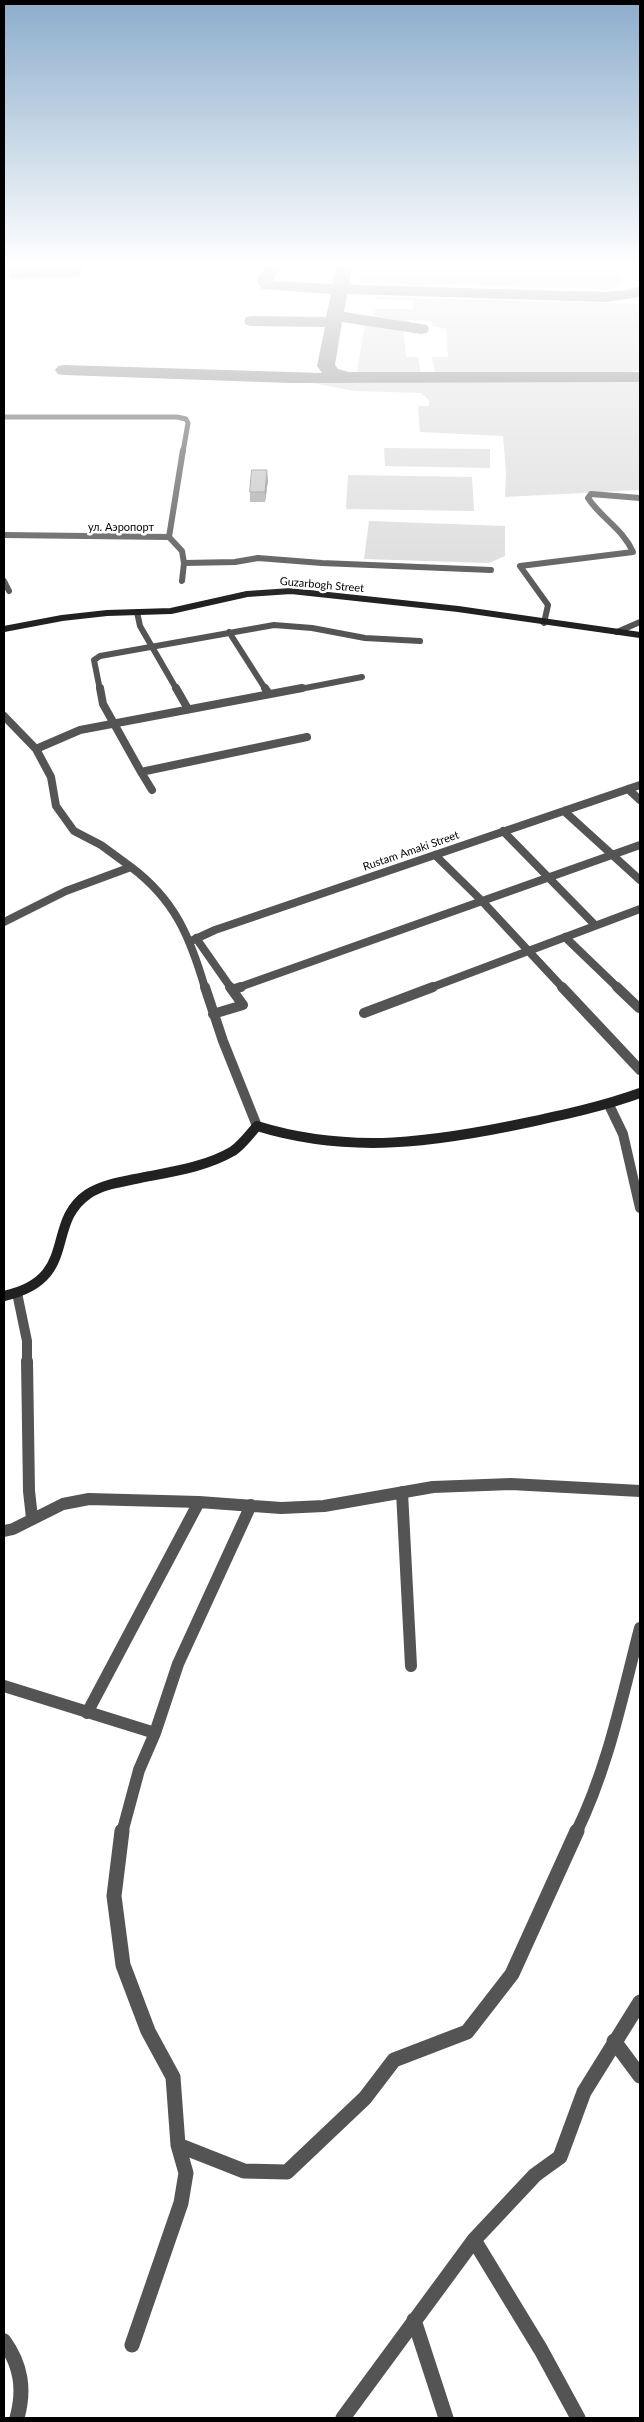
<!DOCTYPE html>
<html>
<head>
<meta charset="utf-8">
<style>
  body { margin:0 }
  #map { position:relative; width:644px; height:2422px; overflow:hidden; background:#fff; font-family:Lato,sans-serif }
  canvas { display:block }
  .frame { position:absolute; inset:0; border:5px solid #000; pointer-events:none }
</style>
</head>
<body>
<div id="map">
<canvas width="644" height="2422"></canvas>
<div class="frame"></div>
</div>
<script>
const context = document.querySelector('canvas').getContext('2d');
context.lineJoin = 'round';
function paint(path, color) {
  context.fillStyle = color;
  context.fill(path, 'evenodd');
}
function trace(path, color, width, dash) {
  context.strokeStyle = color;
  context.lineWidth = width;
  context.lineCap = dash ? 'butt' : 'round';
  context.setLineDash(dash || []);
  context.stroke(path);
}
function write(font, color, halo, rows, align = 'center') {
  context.font = font + ' Lato,sans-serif';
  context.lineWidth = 5;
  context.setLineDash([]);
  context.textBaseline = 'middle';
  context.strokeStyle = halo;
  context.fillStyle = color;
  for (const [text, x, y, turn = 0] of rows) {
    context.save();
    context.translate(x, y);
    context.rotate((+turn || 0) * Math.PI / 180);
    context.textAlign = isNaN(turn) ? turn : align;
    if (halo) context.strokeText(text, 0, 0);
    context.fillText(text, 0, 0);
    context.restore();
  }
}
paint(new Path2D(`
  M363 262H619L623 283 616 287 606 289 360 282Z
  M376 297 640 304V370L623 373H438L435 372 432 357H448L446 329 433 326 431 321 409 320V323L373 319 375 309H413V300L376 299Z
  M373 323 403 327 406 357H418L421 373 357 372 365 324Z
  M295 380 640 381V490L505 497 506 471 503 436 420 432 418 406H429V400L421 393 355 391Z
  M384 448 490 449V468L385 466Z
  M348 475 472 477 474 511 346 509Z
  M369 521 505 526V556L489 563 364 559Z`), '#dbdbdb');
paint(new Path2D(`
  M276 262 284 267 276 273 273 281 332 284 338 262H350L352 264 349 283 355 285 606 292 628 290 640 286V297L606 302 347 294 344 312 421 324 427 325 429 329 427 333 421 334 342 322 335 365 338 369 349 372H640V382L290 383 64 375 58 374 55 370 58 366 64 365 322 373 317 366 325 327 252 326 246 325 244 321 246 317 252 316 326 317 331 294 262 289 257 282C261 270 263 266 276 262Z`), '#808080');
trace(new Path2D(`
  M4 417H177L186 419 188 423 183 452`), '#545454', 5);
trace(new Path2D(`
  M4 535 169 537
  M169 537 183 450
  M169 537 182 551 184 563 235 562 258 558 322 563 491 570
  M4 581 9 591
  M182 581 184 563
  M137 612 140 626 177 690
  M544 623 548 605 520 566 633 552C623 529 601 518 588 498L591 494 640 498
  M229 632 266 690
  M617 632 640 622
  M100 690 94 660 100 656 274 625 312 628 365 638 420 641
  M295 690 362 677`), '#545454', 6);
trace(new Path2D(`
  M100 688 103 704 141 772 307 737
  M176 688 188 709
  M265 688 269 694
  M4 716 36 749
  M141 772 152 790
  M628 789 640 800
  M564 811 640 880
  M503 831 595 925
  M435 855 481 900 563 988
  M131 867 101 845 74 831 56 806 51 777 36 749 80 730 302 688
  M4 922 66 891 131 867C175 900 190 937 205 988
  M565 937 618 988
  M196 938 231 988
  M191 941 215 930 640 785
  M237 988 640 845
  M430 988 640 909`), '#545454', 8);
trace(new Path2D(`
  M205 987 223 1041 257 1126
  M562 987 640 1070
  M617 987 639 1008
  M232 990 241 987
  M364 1013 433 987
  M213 1014 243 1005 230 987
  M609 1105 623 1134 640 1208
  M17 1293 27 1341V1363`), '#545454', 10);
trace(new Path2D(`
  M27 1361 29 1491 32 1518
  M402 1492 411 1666
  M4 1531 13 1529 63 1504 89 1499 199 1502 281 1508 324 1506 433 1487 511 1484 640 1491
  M4 1686 155 1733 139 1770 122 1833
  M87 1713 199 1502
  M155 1733 178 1664 251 1505
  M576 1833C608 1768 622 1697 640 1628`), '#545454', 12);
trace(new Path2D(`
  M122 1831 114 1896 123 1965 148 2031 173 2077 178 2145 244 2171 287 2172 365 2098 394 2060 467 2032 512 1974 577 1831
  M614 2041 640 2076
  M474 2240 541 2350 578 2418
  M414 2320 446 2418
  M4 2341C21 2365 25 2389 17 2418
  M132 2345 181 2203 186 2173 178 2145
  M343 2418 474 2240 535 2175 560 2157 584 2092 640 2002`), '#545454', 15);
trace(new Path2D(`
  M4 629 62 618 107 613 171 611 247 594 291 591 458 609 640 635`), '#212121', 6);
trace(new Path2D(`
  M4 1296C80 1279 44 1224 88 1194 102 1185 120 1182 135 1179 169 1172 204 1168 233 1151 242 1145 250 1134 257 1126 351 1155 436 1142 530 1122 567 1114 604 1106 640 1093`), '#212121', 10);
paint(new Path2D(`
  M14 262H60L59 266 60 268 86 262 78 277 11 279 9 270Z
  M268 480 265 502H250V492Z`), '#a9a9a9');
paint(new Path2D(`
  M56 262H60L58 269 56 264Z
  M81 262H86L78 277 77 269Z
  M267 470 268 480 265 502V492Z`), '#898989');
const building = new Path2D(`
  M14 262H56V264L60 268 64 265 65 262H81L77 269 9 270Z
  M252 470H267L265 492H250Z`);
paint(building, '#c4c4c4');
trace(building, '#898989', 1);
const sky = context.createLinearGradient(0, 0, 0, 601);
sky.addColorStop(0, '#8cadcc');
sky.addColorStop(0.44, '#fff');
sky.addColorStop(1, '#ffffff00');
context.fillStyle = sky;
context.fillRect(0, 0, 644, 601);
write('11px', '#000', '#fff', [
  ["ул. Аэропорт",121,527],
  ["Guzarbogh Street",322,585,5],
  ["Rustam Amaki Street",411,851,-19]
]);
</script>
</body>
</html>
